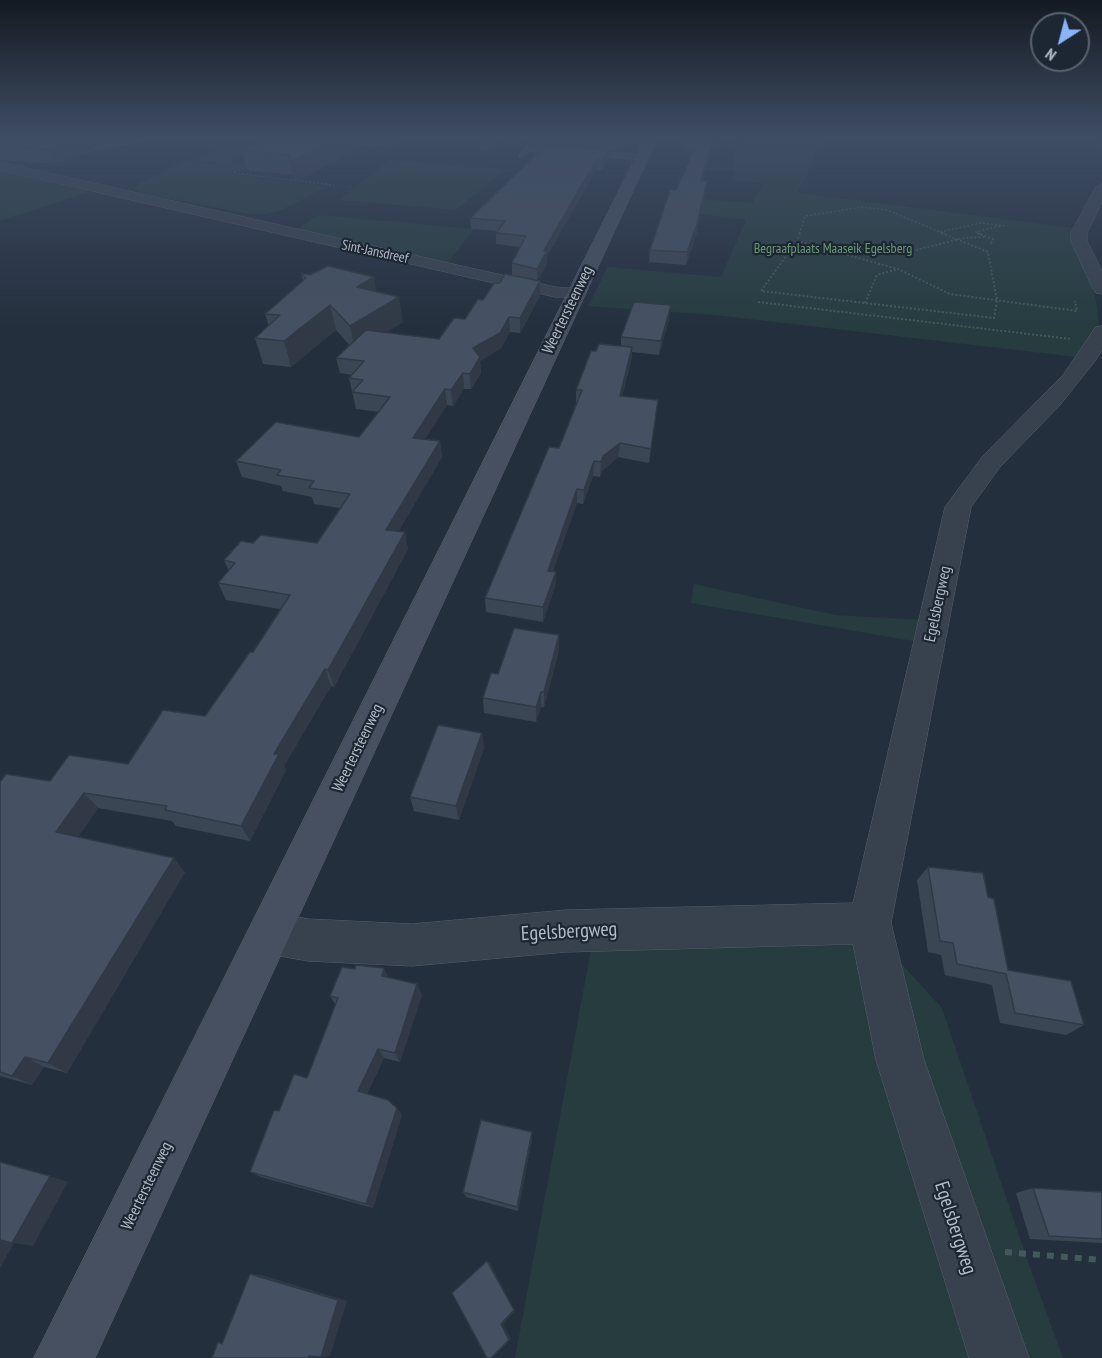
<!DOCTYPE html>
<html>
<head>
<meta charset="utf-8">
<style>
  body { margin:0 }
  #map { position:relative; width:1102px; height:1358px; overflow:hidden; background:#242f3e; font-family:"PT Sans Narrow",sans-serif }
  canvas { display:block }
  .north { position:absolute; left:1030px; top:12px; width:60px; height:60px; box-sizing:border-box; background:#1d2633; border:2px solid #59626f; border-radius:50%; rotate:216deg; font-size:16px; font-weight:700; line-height:24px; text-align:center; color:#b4bcc9 }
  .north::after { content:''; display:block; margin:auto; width:21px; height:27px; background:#8ab4f8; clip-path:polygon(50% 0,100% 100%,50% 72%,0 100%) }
</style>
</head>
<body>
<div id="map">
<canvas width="1102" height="1358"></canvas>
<div class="north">N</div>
</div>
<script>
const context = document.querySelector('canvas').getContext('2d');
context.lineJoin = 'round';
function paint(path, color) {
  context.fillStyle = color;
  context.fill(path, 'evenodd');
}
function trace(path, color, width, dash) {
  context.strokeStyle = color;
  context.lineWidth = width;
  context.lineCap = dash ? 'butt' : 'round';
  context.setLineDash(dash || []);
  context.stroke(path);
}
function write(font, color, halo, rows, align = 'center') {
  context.font = font + ' "PT Sans Narrow",sans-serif';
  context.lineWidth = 4.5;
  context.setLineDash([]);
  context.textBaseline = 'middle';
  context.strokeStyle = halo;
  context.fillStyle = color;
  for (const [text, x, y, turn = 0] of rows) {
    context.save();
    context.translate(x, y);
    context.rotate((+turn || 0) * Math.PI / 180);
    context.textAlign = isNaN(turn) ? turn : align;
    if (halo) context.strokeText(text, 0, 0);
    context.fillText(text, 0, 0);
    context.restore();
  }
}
paint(new Path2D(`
  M748 139H821L807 176 797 193 1073 228 1071 238C1084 265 1102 301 1098 331 1094 341 1083 349 1077 357L715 315 588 306 608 267 721 277 746 220 694 213 698 199 752 203 764 183 733 180 735 172 695 170 696 165 735 167V145Z
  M284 141 292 142 229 174 326 187 282 210 266 214H250L141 193 134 188 140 183 184 161 233 166Z
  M225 146 258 149 226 164 192 161Z
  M389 160 506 169 456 210 339 200Z
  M0 170 89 192 0 221Z
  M318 215 474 229 447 264 295 231Z
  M694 584 835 615 922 620 919 642 691 603Z
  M849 938 899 961 942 1008 1028 1262 1063 1358H515L593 939Z`), '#263c3f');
const service = new Path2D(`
  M140 139H151L72 153 69 151Z
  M310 139 375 142 400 139 375 146Z
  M488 139H494L485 148H481Z
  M508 139H514L518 142H508Z
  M596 139H621L652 142 649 144Z
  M527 147 562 149 565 151 562 153 529 151 523 156H519Z
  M586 152 642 155 645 157 642 159 588 155Z`);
const minor = new Path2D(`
  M0 162 555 287 582 289 585 293 582 297H555L0 170Z
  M1102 184V202L1087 233V241L1102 271V294L1096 293 1093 289 1071 241V233L1095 188Z
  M1102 326V350L1095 361 1060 405 1000 467 971 507 891 923 924 1060 1029 1358H969L876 1060 853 944 566 952 412 966 308 961 269 954 254 948 248 933 254 918 269 912 308 919 412 924 566 910 853 903 945 507 983 456 1063 375 1095 328Z`);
const secondary = new Path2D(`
  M645 139H657L95 1358H34Z`);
trace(service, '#565f6c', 2);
trace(minor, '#565f6c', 1);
trace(secondary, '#565f6c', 1);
trace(new Path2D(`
  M250 164 233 173 334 185
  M940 232 981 223 1004 226
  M799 234 805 216 863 207 887 210 945 234
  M981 234 976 232 1000 226`), '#44595c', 1.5, [2, 2]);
trace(new Path2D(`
  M800 233 797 241 761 291 994 318 997 300 988 252 941 233
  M977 233 993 239 991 244
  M797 241 898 269 950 294 1077 311 1075 301
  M912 251 964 238 986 237
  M758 302 1071 339
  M865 303 877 275 898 269`), '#44595c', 2, [2, 2]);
trace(new Path2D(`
  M1005 1252 1102 1260`), '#44595c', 6, [7, 7]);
paint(service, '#38414e');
paint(minor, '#38414e');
paint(secondary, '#465061');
paint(new Path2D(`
  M0 139H126L92 143 95 151 54 164 0 160Z
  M530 139H622V144L616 151H610L609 159 601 170H596L547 256V263L537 281 512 275V263L520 247 496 244V233L497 231 471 229 470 218 544 146 530 145Z
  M685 139H714L703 181H707L696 236 686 265 649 262 650 250 694 151 684 149Z
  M358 148 295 183 293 175 247 170 241 150Z
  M301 273 377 291 403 322 385 333 439 339 465 319 500 283 540 281V296L520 333 510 332 501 348 480 361 481 373 471 389H464L453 406 447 405 425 439 440 441 442 457 398 532H405L408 549 334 687 331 686 284 766 286 770 250 841 176 826 172 821 98 808 78 837 185 872 67 1073 44 1067 32 1085 0 1076V782L50 781 128 764 205 716 253 652 280 609 226 600 218 583 229 571 224 560 253 543H317L340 508 314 504 312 497 283 491 281 486 242 477 236 461 359 437 379 412 356 409 349 378 352 375 340 373 336 358 350 346 336 330 291 367 263 364 255 338 269 326 265 314 303 281Z
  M669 319 659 355 632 352 631 361 622 396 658 400 649 463 618 457 602 471 600 477 593 476 583 504 577 503 553 571 556 572 555 586 543 622 486 612 485 598 559 448 576 404V390L596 351 621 346V337Z
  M559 650 544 707H541L536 722 484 713 483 698 498 674Z
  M482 733 484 748 459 820 414 811 410 797Z
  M928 867 988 897 1008 970 1084 1025 1066 1035 1000 1023 992 985 945 975 941 955 928 952 917 880Z
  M389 977 417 984 422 995 400 1062 384 1058 367 1094 397 1108 402 1115 373 1208 261 1177 250 1172 279 1111 307 1078 336 1005 330 996Z
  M532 1132V1139L518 1211 466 1197 463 1192Z
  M1033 1188 1102 1192V1243L1030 1239 1016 1193Z`), '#3b4654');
paint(new Path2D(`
  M56 139H126L92 143 95 151 54 164 48 149 59 145Z
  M335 139H356L358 148 295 183 290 162Z
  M617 139H622V144L616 151Z
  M712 139H714L700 192 701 181Z
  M610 149 609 159 601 170V160Z
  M597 159 596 170 547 256V263L537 281V269L547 245Z
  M707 181 696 236 686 265 687 252Z
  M374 277 378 301 357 287Z
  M540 281V296L520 333V318Z
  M399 297 403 322 355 352 350 326Z
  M330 305 336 330 291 367 284 341Z
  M671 305 669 319 659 355 661 341Z
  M509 317 510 332 501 348 480 361 481 373 471 389 470 374 473 348Z
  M632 347 631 361 619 410 620 396Z
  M463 373 464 389 453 406 451 390Z
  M445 389 447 405 416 454 413 438Z
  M440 441 442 457 389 547 386 530Z
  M620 443 618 457 602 471 600 477 601 462 603 456Z
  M594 461 593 476 583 504 584 490Z
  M577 489V503L548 585V571Z
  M405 532 408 549 334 687 328 670Z
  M556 572 555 586 543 622V607Z
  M559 635V650L544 707V692Z
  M325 669 331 686 284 766 286 770 250 841 241 826 274 754Z
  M541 692V707L536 722V707Z
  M482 733 484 748 459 820 456 806Z
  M84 793 98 808 71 847 56 832Z
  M174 858 185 872 67 1073 48 1063Z
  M384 968 389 979 382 976Z
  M417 984 422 995 400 1062 395 1053Z
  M378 1049 384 1058 364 1099 358 1091Z
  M25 1057 44 1067 32 1085 12 1076Z
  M397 1108 402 1115 373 1208 366 1204Z
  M532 1132V1139L518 1211 517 1207Z
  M50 1176 68 1182 33 1246 14 1243 0 1268V1240Z
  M487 1261 490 1263 515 1311 503 1324 511 1339 492 1358H491L501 1324Z
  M250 1274 262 1275 347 1301 330 1356 321 1357Z
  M319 1354 318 1358H308L309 1356Z`), '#303945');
const building = new Path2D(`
  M0 139H39L53 141 70 139H80L48 149 0 145Z
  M265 139H335L290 162 289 155 241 150Z
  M685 139H712L701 181H707L697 224 687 252 650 250 670 190H676L698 141Z
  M546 145 610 149 601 160 597 159 547 245 544 251H547L537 269 512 263 526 236 496 233 505 221 470 218Z
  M328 266 374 277 357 287 399 297 350 326 330 305 284 341 255 338 280 315 265 314 306 278 301 273 310 275Z
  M505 274 540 281 520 318 509 317 500 333 473 348 480 357 470 374 463 373 451 390 445 389 413 438 440 441 386 530 405 532 328 670 325 669 274 754H279L241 826 165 810 167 806 84 793 56 832 174 858 48 1063 25 1057 12 1076 0 1072V782L6 774 50 781 69 755 128 764 163 710 205 716 250 652H253L290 595 218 583 235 563 224 560 241 541 253 543 261 535 317 543 350 494 309 488 314 481 277 475 281 470 236 461 276 422 359 437 390 397 352 392 363 380 349 378 364 361 336 358 366 330 439 339 454 318 465 319 478 299 483 300 494 283H500Z
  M634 302 671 305 661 341 621 337Z
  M599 344 632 347 620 396 658 400 651 449 620 443 603 456 601 462 594 461 584 490 577 489 548 571 556 572 543 607 485 598 549 447 559 448 582 390H576L591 351H596Z
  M514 628 559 635 544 692H541L536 707 483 698 491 673 498 674Z
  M438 725 482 733 456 806 410 797Z
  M928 867 983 873 988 897 994 899 1008 970 1071 981 1084 1025 1015 1013 1006 974 957 964 953 943 940 941Z
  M356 965 384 968 382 976 417 984 395 1053 378 1049 358 1091 388 1100 397 1108 366 1204 250 1172 274 1110 279 1111 294 1074 307 1078 338 998 330 996 342 967 355 969Z
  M481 1120 532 1132 517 1207 463 1192Z
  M0 1162 50 1176 12 1243 0 1240Z
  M1033 1188 1102 1192V1239L1049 1236Z
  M487 1261 514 1310 501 1324 509 1340 491 1358H487L452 1293Z
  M250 1274 338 1300 321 1357 309 1356 308 1358H212L218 1342 222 1344Z`);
paint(building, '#455162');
trace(building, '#303945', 1.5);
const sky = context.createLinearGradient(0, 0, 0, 329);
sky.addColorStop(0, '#141a22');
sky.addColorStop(0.42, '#3f4d63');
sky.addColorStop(1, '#3f4d6300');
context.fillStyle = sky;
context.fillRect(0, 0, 1102, 329);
write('14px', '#6b9a76', '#1d2633', [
  ["Begraafplaats Maaseik Egelsberg",833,249]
]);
write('14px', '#b4bcc9', '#1d2633', [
  ["Sint-Jansdreef",375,252,12]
]);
write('16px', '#b4bcc9', '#1d2633', [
  ["Weertersteenweg",568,310,-64],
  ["Egelsbergweg",938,604,-78],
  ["Weertersteenweg",358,748,-64],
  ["Weertersteenweg",147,1186,-64]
]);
write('20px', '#b4bcc9', '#1d2633', [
  ["Egelsbergweg",569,932,-3],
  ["Egelsbergweg",955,1228,72]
]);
</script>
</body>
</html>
